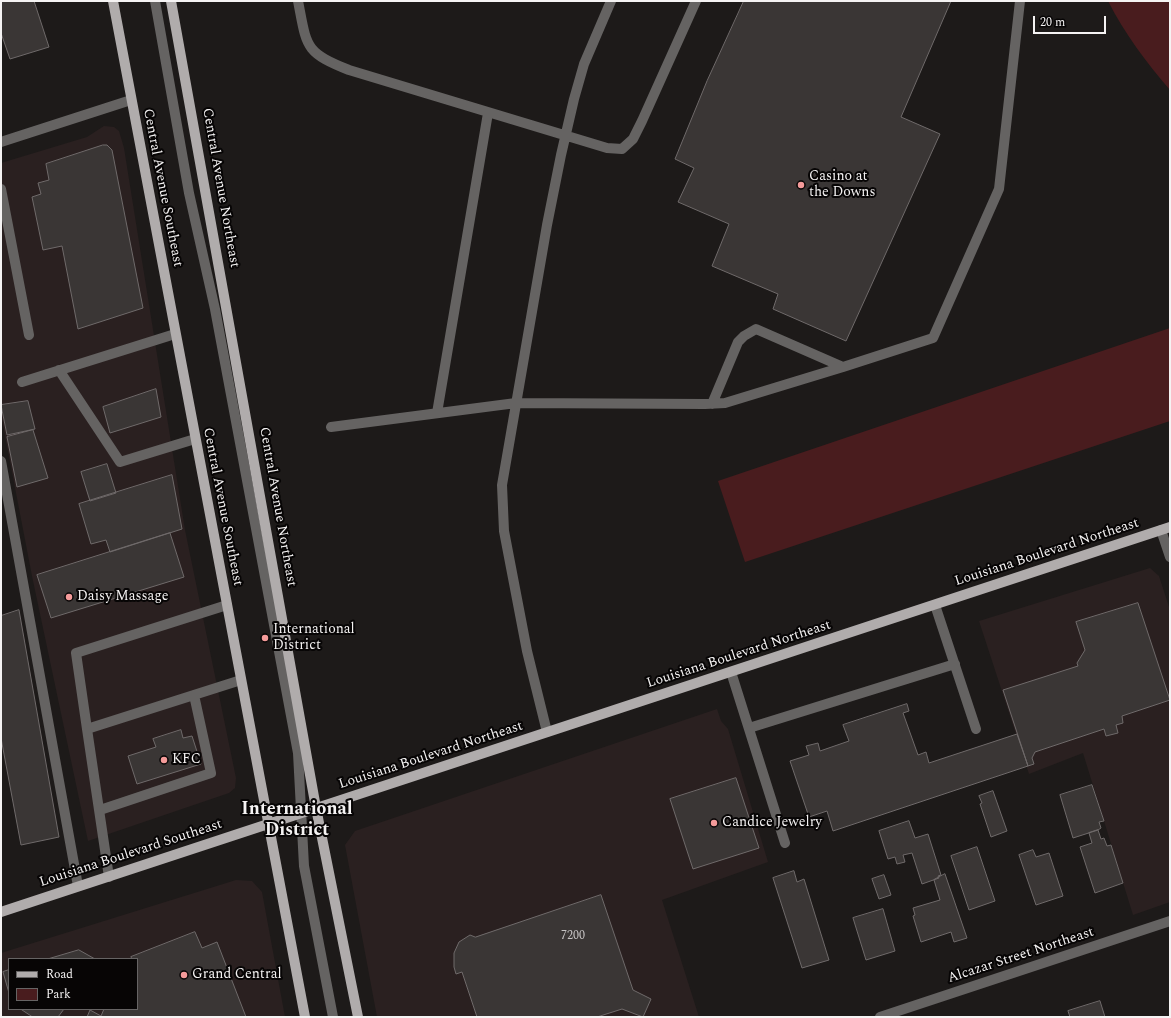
<!DOCTYPE html>
<html>
<head>
<meta charset="utf-8">
<style>
  body { margin:0 }
  #map { position:relative; width:1171px; height:1018px; overflow:hidden; background:#1d1a19; font-family:Spectral,serif }
  canvas { display:block }
  .frame { position:absolute; inset:0; border:2px solid #f5f3f3; pointer-events:none }
  .legend { position:absolute; left:8px; top:958px; width:130px; height:52px; box-sizing:border-box; background:#070505; border:1px solid #666464; margin:0; padding:5px 7px; list-style:none; font-size:12px; color:#f5f3f3 }
  .legend li { display:flex; align-items:center; gap:8px; height:20px }
  .legend b { width:20px; border:1px solid #666464 }
  .scale { position:absolute; left:1033px; top:16px; width:73px; height:18px; box-sizing:border-box; border:2px solid #f5f3f3; border-top:0; padding-left:5px; font-size:12px; line-height:14px; white-space:nowrap; color:#f5f3f3; -webkit-text-stroke:3px #070505; paint-order:stroke }
</style>
</head>
<body>
<div id="map">
<canvas width="1171" height="1018"></canvas>
<div class="frame"></div>
<ul class="legend">
<li><b style="height:5px;background:#b0acac"></b>Road</li>
<li><b style="height:11px;background:#491c1e"></b>Park</li>
</ul>
<div class="scale">20 m</div>
</div>
<script>
const context = document.querySelector('canvas').getContext('2d');
context.lineJoin = 'round';
function paint(path, color) {
  context.fillStyle = color;
  context.fill(path, 'evenodd');
}
function trace(path, color, width, dash) {
  context.strokeStyle = color;
  context.lineWidth = width;
  context.lineCap = dash ? 'butt' : 'round';
  context.setLineDash(dash || []);
  context.stroke(path);
}
function write(font, color, halo, rows, align = 'center') {
  context.font = font + ' Spectral,serif';
  context.lineWidth = 4;
  context.setLineDash([]);
  context.textBaseline = 'middle';
  context.strokeStyle = halo;
  context.fillStyle = color;
  for (const [text, x, y, turn = 0] of rows) {
    context.save();
    context.translate(x, y);
    context.rotate((+turn || 0) * Math.PI / 180);
    context.textAlign = isNaN(turn) ? turn : align;
    if (halo) context.strokeText(text, 0, 0);
    context.fillText(text, 0, 0);
    context.restore();
  }
}
paint(new Path2D(`
  M104 126 114 127 119 131 124 148 185 530 236 778 235 788 229 793 88 841 32 576 1 415V163L87 137Z
  M1150 568 1159 576 1170 610V902L1133 915 1083 753 1029 774 979 621Z
  M717 709 721 721 728 729 768 862 662 900 699 1017H377L345 845 355 831Z
  M236 880 252 881 262 892 285 1017H1V953ZM9 959H137V1009H9Z`), '#2a2020');
paint(new Path2D(`
  M1108 1H1170V90C1146 62 1125 34 1108 1Z
  M1170 328V421L745 562 718 481Z`), '#491c1e');
const building = new Path2D(`
  M1 1H34L49 47 10 59 1 33Z
  M744 1H951L901 117 940 134 846 341 773 309 778 294 712 266 729 224 678 202 694 168 675 159 707 81Z
  M103 145H107L112 150 143 308 78 329 62 246 43 250 32 197 41 194 38 183 49 180 46 164Z
  M156 389 161 417 110 433 103 407Z
  M28 401 35 429 7 435 1 405Z
  M33 430 48 478 17 487 7 437Z
  M107 464 116 493 90 501 81 472Z
  M172 475 182 529 110 552 106 540 91 544 79 504Z
  M170 533 184 577 51 618 37 575Z
  M1138 603 1170 700 1122 716 1123 723 1116 725 1118 733 1106 736 1104 729 1035 752 1032 758 1034 764 1028 766 1003 690 1078 666 1077 663 1085 650 1076 622Z
  M19 610 59 837 21 845 1 738V616Z
  M907 704 909 711 903 713 918 755 926 752 929 763 1017 734 1028 766 833 831 827 811 809 817 790 761 809 755 806 746 818 743 820 751 849 741 843 725Z
  M181 730 183 738 192 736 201 764 137 784 128 756 156 747 153 739Z
  M736 778 759 848 693 869 670 799Z
  M1092 785 1104 821 1099 822 1101 828 1098 830 1073 838 1060 795Z
  M993 791 1007 831 991 837 980 804 982 803 979 796Z
  M909 821 915 838 928 834 941 875 938 876 939 878 922 884 912 853 903 855 905 862 897 864 895 857 888 859 879 831Z
  M1098 830 1101 839 1104 838 1107 846 1111 845 1123 883 1095 893 1080 847 1092 843 1089 833Z
  M977 847 995 901 969 910 951 856Z
  M1033 850 1036 857 1049 853 1063 896 1036 905 1019 855Z
  M794 871 797 882 804 879 829 960 802 968 773 878Z
  M945 874 967 938 954 942 951 932 921 942 913 916 915 915 913 908 940 900 934 880Z
  M884 875 891 895 879 899 872 879Z
  M601 895 633 990 651 999 643 1017 622 1009 597 1017H477L462 972 456 974 454 967V953L459 942 470 935 475 937Z
  M883 909 895 951 866 960 853 918Z
  M195 932 202 948 217 942 246 1017H87L90 1010 101 1016 104 1009H137V959H132L131 957Z
  M79 950 95 959H48Z
  M9 970V993L3 972Z
  M1100 1001 1105 1017H1070L1068 1011Z
  M21 1009H64L58 1017H33Z`);
paint(building, '#3a3635');
trace(building, '#6f6a6a', 1);
trace(new Path2D(`
  M155 1 189 193 215 309 298 753 304 866 333 1017
  M298 1C307 47 304 52 349 70L607 148 622 149 633 139 642 121 696 1
  M1 142 131 100
  M1 189 29 335
  M843 367 933 338 999 189 1020 1
  M59 370 120 462 195 439
  M22 382 175 334
  M437 413 488 113
  M331 427 516 403 705 404 725 403 843 367 756 329 744 336 738 342 712 404
  M1 461 78 886
  M1161 530 1170 557
  M935 605 976 729
  M731 672 785 843
  M749 728 955 664
  M87 729 76 653 227 605
  M547 732 527 651 504 531 502 485 547 225 561 155 574 99 584 64 611 1
  M100 810 211 773 194 695
  M109 877 87 729 241 680
  M880 1017 1170 921`), '#656362', 10);
trace(new Path2D(`
  M113 1 305 1017
  M171 1 316 808 358 1017
  M1 912 1170 527`), '#b0acac', 10);
for (const [x, y, r, color] of [
  [801,185,4,"#f59b9a"],
  [69,597,4,"#f59b9a"],
  [265,638,4,"#f59b9a"],
  [164,760,4,"#f59b9a"],
  [714,823,4,"#f59b9a"],
  [184,975,4,"#f59b9a"]
]) {
  const dot = new Path2D();
  dot.arc(x, y, r, 0, 2 * Math.PI);
  context.fillStyle = color;
  context.fill(dot);
  trace(dot, '#070505', 1.5);
}
write('12px', '#c6c4c4', null, [
  ["7200",573,937]
]);
write('14px', '#f5f3f3', '#070505', [
  ["Casino at",809,177],
  ["the Downs",809,193],
  ["Daisy Massage",77,597],
  ["International",273,630],
  ["District",273,646],
  ["KFC",172,760],
  ["Candice Jewelry",722,823],
  ["Grand Central",192,975]
], 'left');
write('14px', '#f5f3f3', '#070505', [
  ["Central Avenue Southeast",162,188,79],
  ["Central Avenue Northeast",220,188,80],
  ["Central Avenue Southeast",222,507,79],
  ["Central Avenue Northeast",277,507,80],
  ["Louisiana Boulevard Northeast",1047,553,-18],
  ["Louisiana Boulevard Northeast",739,655,-18],
  ["Louisiana Boulevard Northeast",431,756,-18],
  ["Louisiana Boulevard Southeast",131,854,-18],
  ["Alcazar Street Northeast",1021,956,-18]
]);
write('bold 18px', '#f5f3f3', '#070505', [
  ["International",297,810],
  ["District",297,831]
]);
</script>
</body>
</html>
